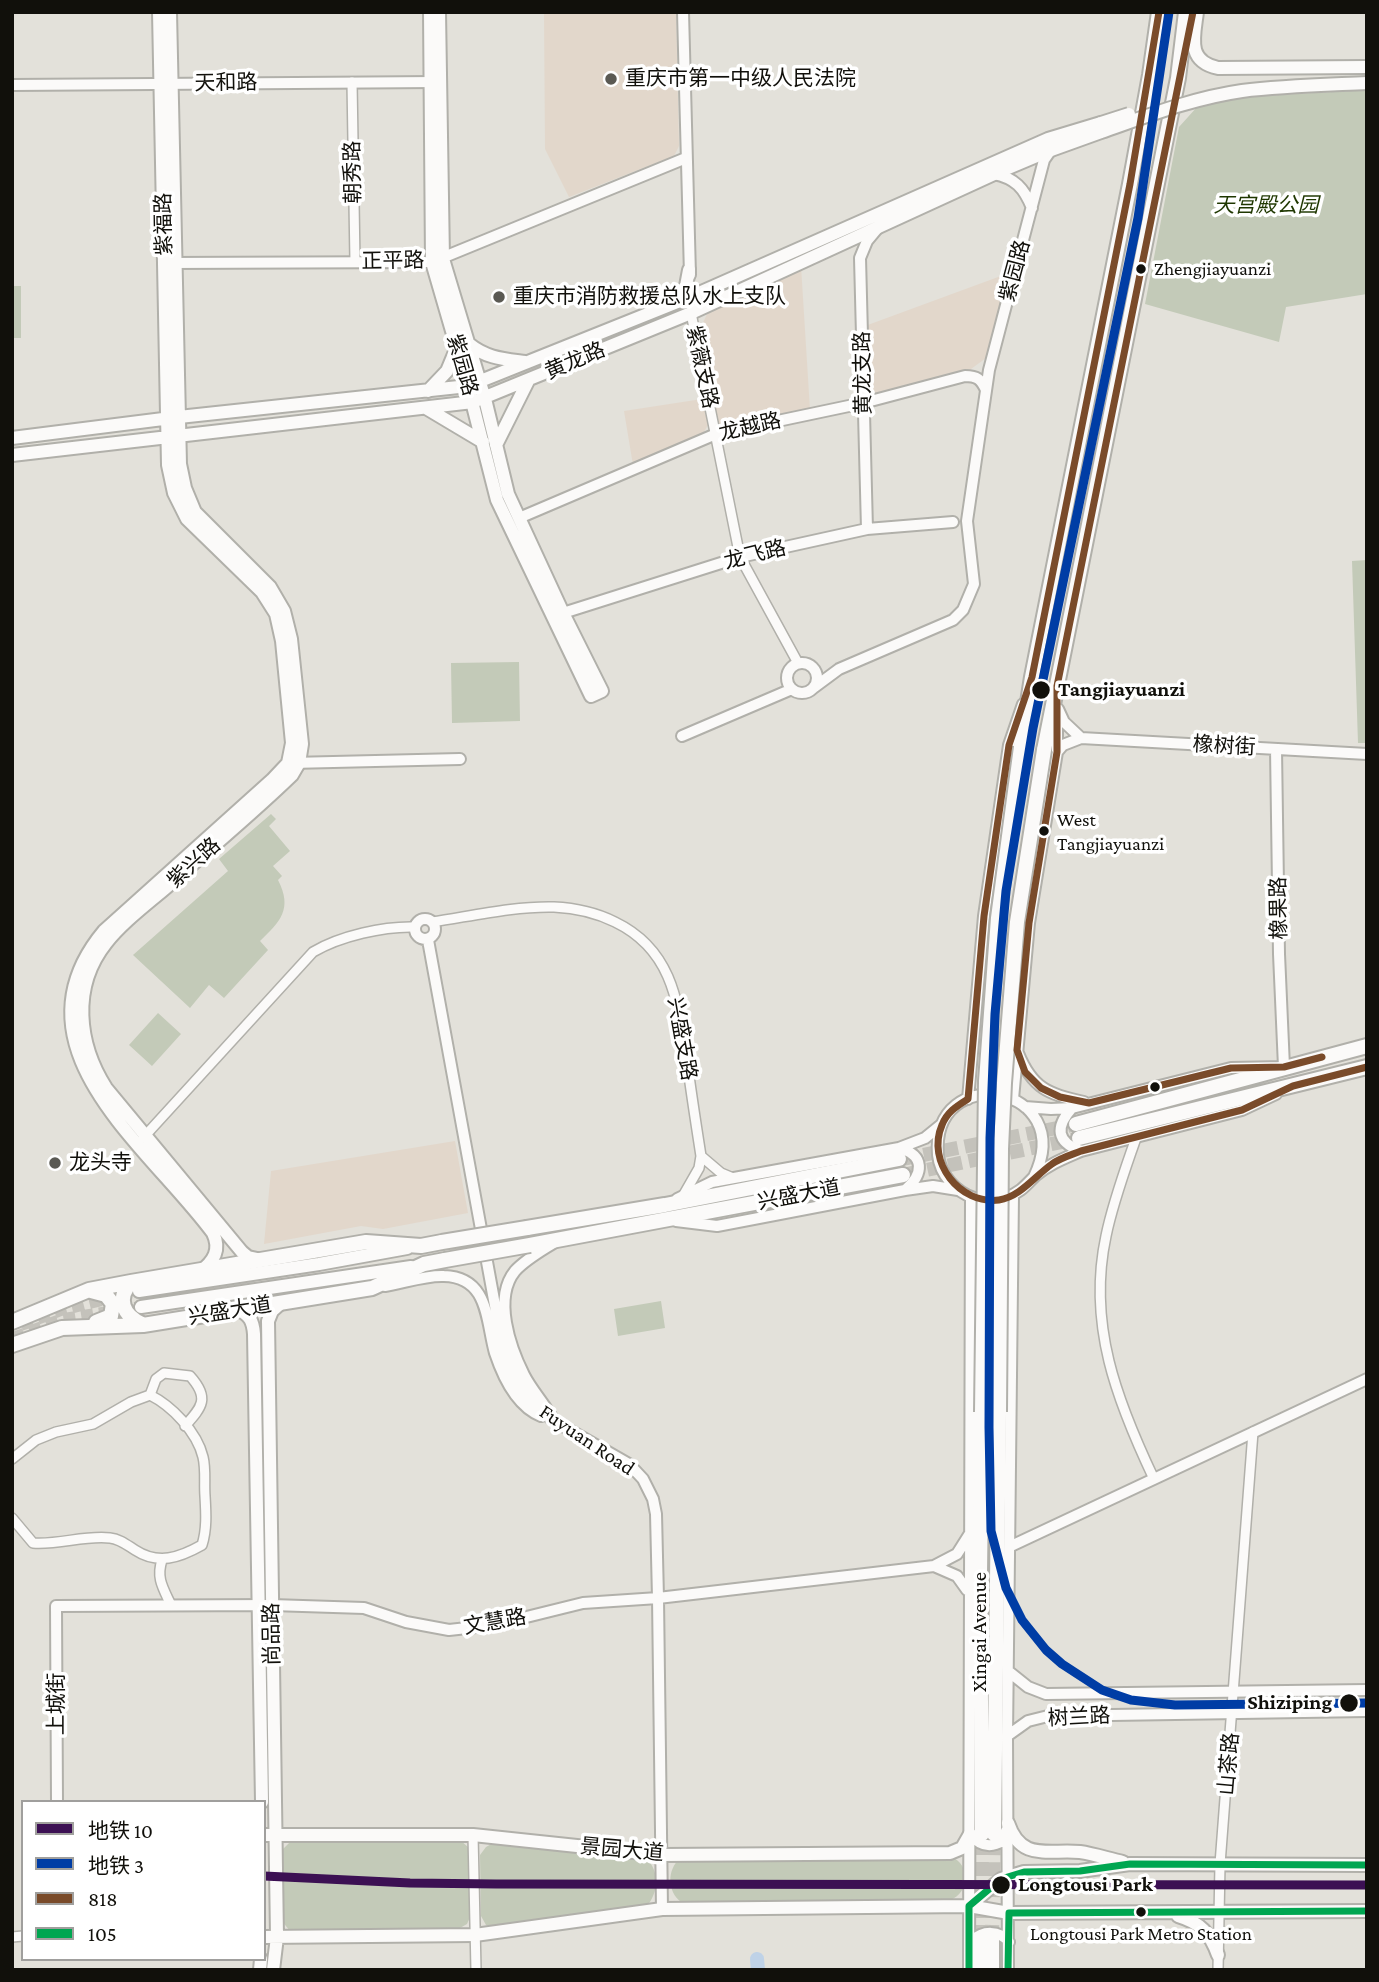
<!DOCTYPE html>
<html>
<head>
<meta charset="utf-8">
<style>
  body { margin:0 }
  #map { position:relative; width:1379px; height:1982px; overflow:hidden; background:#e3e1da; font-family:"Crimson Pro","Noto Sans SC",serif }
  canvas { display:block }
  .frame { position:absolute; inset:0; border:14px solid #11100b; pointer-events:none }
  .legend { position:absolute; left:21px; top:1800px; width:245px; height:161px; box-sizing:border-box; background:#fff; border:2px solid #a09f9d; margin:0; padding:9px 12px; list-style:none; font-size:21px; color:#11100b }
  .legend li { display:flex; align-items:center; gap:14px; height:35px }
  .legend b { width:35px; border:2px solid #a09f9d }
</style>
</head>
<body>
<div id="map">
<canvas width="1379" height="1982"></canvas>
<div class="frame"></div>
<ul class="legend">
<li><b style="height:9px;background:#3c1053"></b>地铁 10</li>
<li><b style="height:9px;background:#003da5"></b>地铁 3</li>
<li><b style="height:9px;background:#7a4b2a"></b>818</li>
<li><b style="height:9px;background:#00a651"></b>105</li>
</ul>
</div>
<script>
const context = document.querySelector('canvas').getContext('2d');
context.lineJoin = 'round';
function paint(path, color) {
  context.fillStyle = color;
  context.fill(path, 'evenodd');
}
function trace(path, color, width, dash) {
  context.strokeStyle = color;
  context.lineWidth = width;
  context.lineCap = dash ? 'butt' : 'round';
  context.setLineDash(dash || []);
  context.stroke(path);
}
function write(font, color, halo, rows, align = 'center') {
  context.font = font + ' "Crimson Pro","Noto Sans SC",serif';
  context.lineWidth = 7;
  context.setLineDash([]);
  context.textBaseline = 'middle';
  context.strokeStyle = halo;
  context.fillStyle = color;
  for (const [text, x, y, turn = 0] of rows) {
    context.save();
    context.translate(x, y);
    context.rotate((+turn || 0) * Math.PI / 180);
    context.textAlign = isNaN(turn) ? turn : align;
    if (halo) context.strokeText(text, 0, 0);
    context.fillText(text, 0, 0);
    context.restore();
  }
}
paint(new Path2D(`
  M544 12H676L679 146 674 156 569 197 545 149Z
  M801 266 810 410 724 428 718 424 699 331 709 310Z
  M1009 273 986 358 971 369 872 396 866 393 865 326Z
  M702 399 708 425 701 437 633 465 624 411Z
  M455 1141 468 1213 383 1229 361 1226 264 1244 271 1171Z`), '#e2d7cb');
paint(new Path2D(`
  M1367 90V294L1286 307 1279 342 1145 304 1179 127 1197 107 1243 97Z
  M12 286H21V338H12Z
  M1367 560V743H1358L1352 561Z
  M519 662 520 721 452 723 451 663Z
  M271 814 276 819 269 826 290 851 273 866 282 876 278 880C293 909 280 922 260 941L268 950 224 998 209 985 190 1008 133 955 228 871 219 859Z
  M158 1013 181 1034 152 1066 129 1045Z
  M661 1301 665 1328 618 1336 614 1309Z
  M461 1841 468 1847 471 1856V1915L467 1924 460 1928 290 1931 281 1920 280 1852 290 1842Z
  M495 1842 646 1858C660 1871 659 1893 646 1907L493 1928 486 1925 481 1916 480 1855 486 1847Z
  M951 1857C971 1864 970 1893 950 1900L681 1902C667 1891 667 1870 680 1858Z`), '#c3cab8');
trace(new Path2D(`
  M757 1959 758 1970`), '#bfd2e7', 14);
trace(new Path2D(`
  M21 1325 61 1310 114 1297
  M13 1338 63 1319 141 1307`), '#c4c2bb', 12, [12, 6]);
trace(new Path2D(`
  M903 1159 1072 1125
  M907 1174 1076 1139
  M981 1939 982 1834
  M992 1939 994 1834`), '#c4c2bb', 14, [14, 7]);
const minor = new Path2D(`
  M352 82 355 262
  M691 313 740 557 798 663
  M432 922C472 916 514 906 554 907 576 908 595 912 615 922 673 950 678 1003 687 1061 691 1092 696 1124 701 1156L699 1168 683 1196
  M143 1138 313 952C340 936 384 926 415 927
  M1136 1138C1125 1170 1113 1202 1106 1236 1087 1324 1117 1401 1154 1479
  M701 1156 721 1173 733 1178
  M150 1395 156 1379 164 1373 190 1376C210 1398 202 1407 185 1426
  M12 1459 36 1440 56 1432 93 1424 131 1402 150 1395C172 1406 197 1432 203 1457 206 1469 204 1483 205 1496 206 1513 207 1529 202 1545 179 1558 158 1565 135 1550 127 1545 120 1539 110 1538 85 1535 59 1545 33 1543L12 1518
  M162 1560C156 1578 163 1588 171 1605
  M473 1835 476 1970
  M12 1937 23 1936
  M1218 1970 1220 1864 1253 1432`);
const tertiary = new Path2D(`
  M683 12 690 275
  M12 85 437 82
  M994 174C1015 178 1024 188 1032 208
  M167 263 432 262 686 158
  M519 518 716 434 863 403 965 376C977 376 981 379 986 390
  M867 529 860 258 867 241 877 229
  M563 613 740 557 867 529 953 522
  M787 678a15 15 0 1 1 30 0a15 15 0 1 1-30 0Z
  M812 689 839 669 953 620 963 610 974 584 967 521 989 370 1044 160 1051 150
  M682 736 792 689
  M1081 738 1367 754
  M1057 752 1063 745 1081 738 1064 722 1058 709
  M291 763 460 759
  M415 929a10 10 0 1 1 20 0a10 10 0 1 1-20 0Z
  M428 940 503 1349 516 1381 534 1405 554 1421 629 1464 643 1479 653 1499 656 1514 658 1598 662 1909
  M1018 1053C1032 1088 1049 1095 1084 1102
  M968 1099 984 916 1009 745 1023 704
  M1013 1099 1029 923 1057 752V710
  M1025 1107 1051 1109 1072 1108 1231 1068 1284 1067 1279 954 1276 749
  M1072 1108C1055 1127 1056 1142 1081 1151
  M899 1148C925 1155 924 1174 905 1190
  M1007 1197C1020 1193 1026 1185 1035 1176 1049 1164 1065 1158 1081 1151L1242 1110 1276 1094
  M974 1198C956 1192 940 1175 938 1155 930 1060 1079 1084 1034 1177
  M677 1199 712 1182 899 1148 925 1138 941 1125
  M676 1221 717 1226 905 1190 933 1186 958 1190
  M385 1286C404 1283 425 1275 444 1276 489 1277 486 1321 495 1353 503 1377 516 1406 541 1416
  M551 1416C543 1402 531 1389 524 1375 510 1347 493 1298 515 1271 526 1259 541 1251 555 1242
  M1011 1546 1367 1379
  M934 1566 957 1576 967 1590
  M1008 1671 1028 1687 1046 1694 1367 1690
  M1007 1736 1028 1721 1048 1716 1367 1711
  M57 1802 56 1606 272 1605 364 1608 406 1622 449 1630 494 1625 583 1603 658 1598 934 1566 957 1554 969 1535
  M970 1834C979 1845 989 1849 1003 1841L1006 1831
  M972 1941C983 1930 999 1930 1009 1942
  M969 1970 971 1197
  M1008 1970 1007 1736 1013 1195`);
const secondary = new Path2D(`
  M159 12 168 465 174 493 187 519 262 592 276 614 282 641 292 743 288 763 272 780 104 931C7 1047 149 1146 213 1233 221 1250 214 1261 200 1272
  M170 12 180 464 185 488 195 512 270 587 284 611 291 639 302 744 299 763 292 775C255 811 215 844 177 878 154 899 125 919 106 943 71 987 78 1044 106 1088L242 1252 248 1257 262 1260
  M430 12 432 262 468 386 497 500 591 696 602 691 563 613 508 494 485 399 443 259 439 12
  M1197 12C1194 37 1186 61 1218 68L1367 67
  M673 303 686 286 689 270
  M469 344C486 358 503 359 525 362
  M428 391 447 371 457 347
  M426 408 483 442
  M12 438 179 417 468 386 690 297 1048 139 1101 123
  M496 445 528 381
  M12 455 473 402 691 313 994 174 1051 150 1101 132
  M139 1291 319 1264 407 1248
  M141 1307 411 1267
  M237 1309C250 1315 253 1321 254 1334L262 1802
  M1008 1823C1021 1862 1048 1849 1080 1852 1094 1854 1109 1859 1123 1862
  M264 1835H473L662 1855 950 1853 962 1848 970 1834
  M969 1906 1001 1879 1024 1872 1080 1871 1130 1864 1367 1865
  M1178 1916C1201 1923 1210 1933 1218 1955
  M264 1937 475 1935 662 1909 969 1906 1009 1913 1367 1911
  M260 1970 261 1959
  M273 1970 277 1937 268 1321 272 1311 281 1303`);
const primary = new Path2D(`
  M1021 747 1032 677 1130 184 1150 75 1159 12
  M1044 750 1178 78 1186 12
  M1076 1124 1367 1046
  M1079 1138 1367 1067
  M527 1228 665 1205 899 1159
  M530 1245 903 1175
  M131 1282C116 1299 123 1315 142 1324
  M91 1291 106 1295 113 1304 111 1316 96 1322
  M12 1322 89 1290 131 1282 366 1242 421 1246 442 1242
  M12 1345 62 1328 143 1325 372 1288 424 1264 445 1260
  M982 1834 980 1574 982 1412
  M994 1834 999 1412
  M992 1939V1970
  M981 1970V1939`);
trace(minor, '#b1b0aa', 12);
trace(tertiary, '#b1b0aa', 14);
trace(secondary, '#b1b0aa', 16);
trace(primary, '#b1b0aa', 18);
trace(minor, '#fbfaf9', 9);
trace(tertiary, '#fbfaf9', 10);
trace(secondary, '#fbfaf9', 12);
trace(primary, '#fbfaf9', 14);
const secondaryBridge = new Path2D(`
  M1101 123 1129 114
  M1101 132C1147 116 1193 98 1242 91 1283 86 1325 85 1367 83`);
const primaryBridge = new Path2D(`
  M442 1242 527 1228
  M445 1260 530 1245
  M982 1412 986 1081 998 918 1021 747
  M999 1412 1001 1149 1004 1083 1017 922 1044 750`);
trace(secondaryBridge, '#b1b0aa', 16, []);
trace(primaryBridge, '#b1b0aa', 18, []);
trace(secondaryBridge, '#fbfaf9', 12);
trace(primaryBridge, '#fbfaf9', 14);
trace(new Path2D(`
  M1159 12 1130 184 1032 677 1009 745 984 916 968 1099C957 1106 947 1112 942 1125 926 1162 960 1205 999 1200 1020 1197 1035 1176 1052 1164 1060 1158 1071 1155 1081 1151L1242 1110 1293 1086 1367 1067
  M1193 12 1057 686V752L1029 923 1017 1050 1025 1072 1041 1088 1060 1097 1089 1103 1231 1068 1284 1067 1322 1057`), '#7a4b2a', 7);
trace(new Path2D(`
  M969 1970V1906L1001 1879 1024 1872 1080 1871 1130 1864 1367 1865
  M1008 1970 1009 1913 1367 1911`), '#00a651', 7);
trace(new Path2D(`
  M264 1876 410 1883 496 1884 1367 1885`), '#3c1053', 9);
trace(new Path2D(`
  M1169 12 1138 218 1033 728 1006 891 995 1014 990 1138 989 1427 991 1531 1006 1588 1022 1620 1046 1650 1062 1664 1102 1690 1131 1700 1175 1705 1367 1703`), '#003da5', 9);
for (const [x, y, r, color] of [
  [611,79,7,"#5a5953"],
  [1141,269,6,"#11100b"],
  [499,297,7,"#5a5953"],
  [1041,690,10,"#11100b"],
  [1044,831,6,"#11100b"],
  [1155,1087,6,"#11100b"],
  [55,1163,7,"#5a5953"],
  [1349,1703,10,"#11100b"],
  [1001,1885,10,"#11100b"],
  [1141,1912,6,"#11100b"]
]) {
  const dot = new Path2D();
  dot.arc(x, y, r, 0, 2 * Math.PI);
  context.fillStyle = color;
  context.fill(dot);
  trace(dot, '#fff', 2.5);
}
write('19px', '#11100b', '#fff', [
  ["Zhengjiayuanzi",1154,269],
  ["West",1057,820],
  ["Tangjiayuanzi",1057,844],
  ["Longtousi Park Metro Station",1141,1934,"center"]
], 'left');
write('21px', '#11100b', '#fff', [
  ["重庆市第一中级人民法院",625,79],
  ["重庆市消防救援总队水上支队",513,297],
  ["龙头寺",69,1163]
], 'left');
write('21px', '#11100b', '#fff', [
  ["天和路",226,83,-1],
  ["朝秀路",353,172,-91],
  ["紫福路",164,224,-91],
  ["正平路",393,261,-1],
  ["紫园路",1015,271,-75],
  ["黄龙路",575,361,-23],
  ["紫园路",462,365,74],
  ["紫薇支路",702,367,78],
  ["黄龙支路",863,373,-91],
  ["龙越路",750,427,-13],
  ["龙飞路",755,555,-14],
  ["橡树街",1224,746,3],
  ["紫兴路",194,863,-42],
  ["橡果路",1279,908,-91],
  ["兴盛支路",682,1039,80],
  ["兴盛大道",799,1195,-11],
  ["兴盛大道",230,1311,-9],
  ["Fuyuan Road",587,1440,34],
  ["文慧路",495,1622,-10],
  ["Xingai Avenue",980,1632,-90],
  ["尚品路",272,1634,-91],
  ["上城街",57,1704,-90],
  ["树兰路",1079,1717,-3],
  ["山茶路",1229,1764,-85],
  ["景园大道",622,1850,5]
]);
write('italic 21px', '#1f3700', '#fff', [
  ["天宫殿公园",1266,206]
]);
write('bold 21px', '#11100b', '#fff', [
  ["Tangjiayuanzi",1058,690],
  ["Shiziping",1332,1703,"right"],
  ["Longtousi Park",1018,1885]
], 'left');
</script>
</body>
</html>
